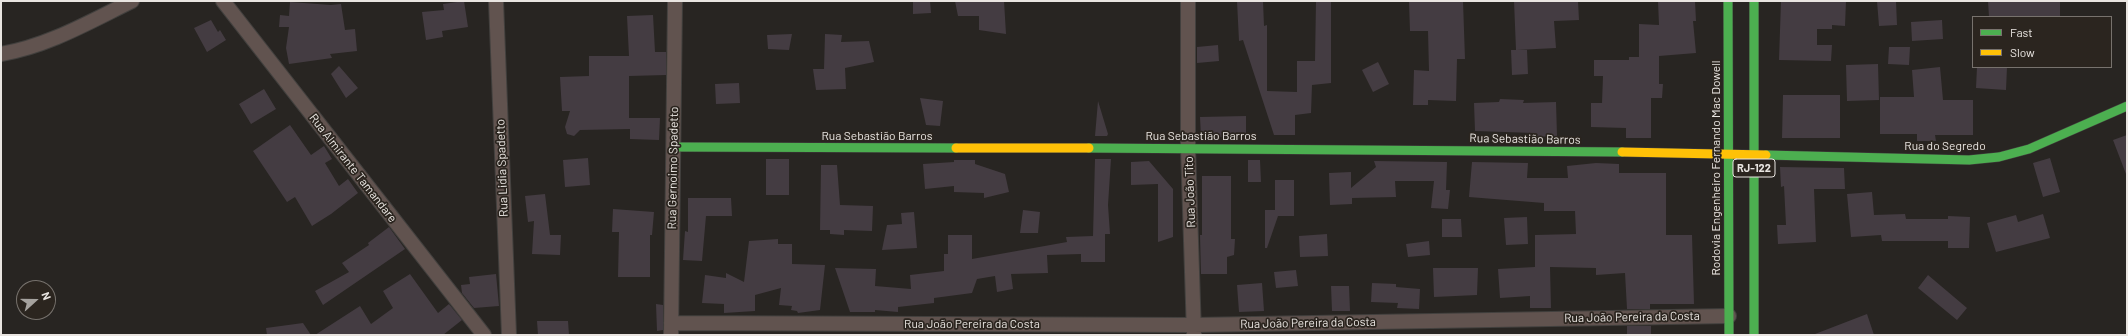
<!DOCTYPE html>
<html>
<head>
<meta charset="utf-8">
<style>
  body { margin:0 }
  #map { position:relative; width:2128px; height:336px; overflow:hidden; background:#282522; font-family:Barlow,sans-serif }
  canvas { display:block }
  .frame { position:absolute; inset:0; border:2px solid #e9e5e1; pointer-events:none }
  .legend { position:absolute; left:1972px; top:16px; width:140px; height:52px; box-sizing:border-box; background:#2b251f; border:1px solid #77726d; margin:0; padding:5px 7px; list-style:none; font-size:12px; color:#e9e5e1 }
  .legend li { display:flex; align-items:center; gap:8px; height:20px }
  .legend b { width:20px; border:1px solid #77726d }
  .north { position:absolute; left:16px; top:280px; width:40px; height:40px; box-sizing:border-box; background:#2b251f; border:1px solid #77726d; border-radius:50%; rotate:69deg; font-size:11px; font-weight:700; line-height:16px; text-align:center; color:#e9e5e1 }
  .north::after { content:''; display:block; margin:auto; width:14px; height:18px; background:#a5a29e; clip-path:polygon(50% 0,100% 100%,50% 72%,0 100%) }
</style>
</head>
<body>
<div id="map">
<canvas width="2128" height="336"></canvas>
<div class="frame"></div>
<ul class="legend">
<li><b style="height:5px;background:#4caf50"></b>Fast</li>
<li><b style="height:5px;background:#ffc107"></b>Slow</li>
</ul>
<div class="north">N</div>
</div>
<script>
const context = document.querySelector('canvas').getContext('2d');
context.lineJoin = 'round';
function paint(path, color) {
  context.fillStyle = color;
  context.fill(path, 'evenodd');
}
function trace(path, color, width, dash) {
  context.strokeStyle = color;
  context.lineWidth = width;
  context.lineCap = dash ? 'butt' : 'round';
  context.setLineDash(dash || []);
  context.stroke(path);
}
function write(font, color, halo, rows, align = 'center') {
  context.font = font + ' Barlow,sans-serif';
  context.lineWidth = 3.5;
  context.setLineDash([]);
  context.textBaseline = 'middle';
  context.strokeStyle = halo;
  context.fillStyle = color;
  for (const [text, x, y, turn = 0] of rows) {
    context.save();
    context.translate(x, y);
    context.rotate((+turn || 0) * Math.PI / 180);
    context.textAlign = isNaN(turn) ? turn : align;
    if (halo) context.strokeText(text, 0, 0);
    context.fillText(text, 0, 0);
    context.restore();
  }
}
paint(new Path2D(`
  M464 1 468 27 442 31 443 37 426 40 422 12 444 10 443 4Z
  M913 1H930L931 13 913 14Z
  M955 1H1004L1006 34 979 30V16H958Z
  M1237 1H1263L1264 26 1267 25V91L1297 92V61H1315L1316 1H1331V83L1312 85 1311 113 1295 115V135H1274L1243 40 1239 41Z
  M1463 1 1465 59H1457L1456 101 1428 100V105H1413L1414 70 1429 71 1428 31H1410L1409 2Z
  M1514 1H1578L1579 20 1554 21 1556 48 1517 50H1527L1528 74 1512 75 1511 50H1516Z
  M1658 1H1695L1696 21H1693L1696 53 1659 56V84H1663L1662 98H1651V138H1626V128L1591 127V103H1602L1603 76H1594V60H1629V57H1639V24L1659 25Z
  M1781 1H1846L1845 26 1832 25V29H1817V45H1832L1831 61 1779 60Z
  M1877 1H1896L1897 25 1879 26Z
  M1988 1H2060V17H1989Z
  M290 2 331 5 341 4 345 30 355 29 357 51 330 54 332 58 289 64 286 48 289 27H279L280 15 289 16Z
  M653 15 655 52H666V75L629 76V118H660L659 140 630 139V129L580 130 574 136 567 134 565 127 570 111H562L560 77 589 76V56H629L627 16Z
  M211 20 218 32 220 30 226 40 207 52 194 28Z
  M1942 20 1943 39 1912 41 1911 22Z
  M792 34 789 50 768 49 767 35Z
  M825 34 842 35 841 42 869 41 874 62 845 68 846 89 816 90 813 69H824Z
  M1218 45 1219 61 1197 63V47Z
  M1889 47H1910L1909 65 1888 64Z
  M1378 62 1389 84 1373 92 1362 70Z
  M1878 64 1879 100 1847 101 1846 65Z
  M339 66 358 88 346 98 331 74Z
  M1940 67 1943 100H1973V135H1935L1936 141H1917V134H1880V97H1914L1912 70Z
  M1977 67H2007L2006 90 1976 88Z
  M739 83 740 103 716 104 715 84Z
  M264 89 276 109 251 124 239 104Z
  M1783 95H1840V138H1782Z
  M920 98 943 101 940 126 926 125Z
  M1500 99 1524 100 1523 103 1556 102 1557 136 1535 137 1534 133 1475 131 1474 103 1499 102Z
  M1098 101 1108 134 1107 136H1095Z
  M1246 116V137H1201L1200 117Z
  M290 125 311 155 324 146 332 159 325 163 339 186 348 179 358 193 331 214 312 226 295 197 287 202 253 151Z
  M2127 135V174H2126L2113 140Z
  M588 158 590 185 565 187 563 160Z
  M2050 158 2060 192 2043 197 2033 163Z
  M766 159H789V195H766Z
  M1095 159H1111L1108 205 1110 234H1105V262H1081V254L1047 255 1048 273 1011 274 1013 289 997 292 995 276 977 279 972 293 934 298V303L898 307V312L875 310V312H850L835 268 876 269 875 286 911 289 910 275 944 271V254H948V235H972V259L1067 242 1066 237 1093 236Z
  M954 160H975V164L1005 174 1009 192 984 198V193L954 192V186L925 189 923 164 954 162Z
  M1248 160H1260L1261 182H1248Z
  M1149 161 1173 189V237L1158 242V184L1131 185V162Z
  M1374 161 1447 162 1446 190H1450L1448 209 1431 208 1434 181H1395L1396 197 1352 198V204L1330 205 1329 173 1351 172V188L1376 167Z
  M1472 162 1528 163 1527 178H1568L1567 166 1596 163 1619 164V173H1666V235H1692L1694 304H1650V309H1627L1625 273 1596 275V268L1550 267 1551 308H1530V296L1500 298 1498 269 1535 267V235L1576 234 1575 211H1544V203L1469 197Z
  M821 165H837L840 205 873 206 872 231 844 230V235L830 234V230H820Z
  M1780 167 1844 168 1845 189H1814L1816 242 1778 244 1777 225H1786L1784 186 1781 187Z
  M1202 176H1231V239H1235L1234 255 1227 257V274H1201L1200 235H1202Z
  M1275 180H1294V216H1278L1267 248H1265V210H1275Z
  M1872 192 1874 215 1905 214 1906 219H1948V216L1970 217 1969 248H1948V241H1882L1881 235 1851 237 1847 194Z
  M545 194 550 235H561L560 255 532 254 534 221 528 222 525 196Z
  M688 198H731L732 216H706L702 261 683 260 685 231 688 232Z
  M613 209 654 212 652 235H650V277H618L619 232H612Z
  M1023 210 1040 212 1038 233H1020Z
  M914 212 917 248 882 250 887 225 902 224 901 213Z
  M2043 214 2050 238 1996 252 1987 223 2016 215 2018 222Z
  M1527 217 1528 244 1506 245 1504 218Z
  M1442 219H1461L1462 237H1442Z
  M389 227 405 249 323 305 315 291 349 272 342 263 369 245 368 243Z
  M1327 234 1328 256 1300 257 1299 236Z
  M778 239V244H792V264L825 265 820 310 798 313 797 311 791 310 792 306 779 305 781 288 755 295V311L724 313V304L702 303 705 275 726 278V273L744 282 749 241Z
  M1429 241 1430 255 1408 257 1406 244Z
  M1433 268H1478L1477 295 1434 297Z
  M1296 270 1298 286 1276 288 1274 272Z
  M410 274 438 313 449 304 462 320 443 335H315L360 306 371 324 393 308 383 291Z
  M496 274 499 306 474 308 462 293 461 285 470 284 469 277Z
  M1928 275 1967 308 1957 320 1918 288Z
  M1262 283 1264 311 1239 312 1237 285Z
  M1372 283 1396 284V287L1420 289 1419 309 1397 308 1398 303 1371 302Z
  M1331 286H1349L1350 311H1332Z
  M656 304 663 305V330L657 331Z
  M1867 314 1874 335H1815V334Z
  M537 321H568L569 335H538Z
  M303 323 311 335H267L266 328Z
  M1627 326H1651V335H1627Z`), '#443c42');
const street = new Path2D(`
  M223 1 484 335
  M496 1 509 335
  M1188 1V148L1194 334
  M1 54C48 46 89 22 132 1
  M671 323 1194 325 1729 316
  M671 335 675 1`);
const fast = new Path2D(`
  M1728 1 1729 335
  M1754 1V335
  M674 147 956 148
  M1089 148 1622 152
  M1766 155 1969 160 1999 157 2029 149 2127 106`);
const slow = new Path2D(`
  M956 148H1089
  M1622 152 1766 155`);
trace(street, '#42403e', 16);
trace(fast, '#42403e', 10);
trace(slow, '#42403e', 10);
trace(street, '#61534f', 14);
trace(fast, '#4caf50', 9);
trace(slow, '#ffc107', 9);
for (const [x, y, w] of [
  [1754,168,42]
]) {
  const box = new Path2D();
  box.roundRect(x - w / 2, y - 9, w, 18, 3);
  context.fillStyle = '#2b251f';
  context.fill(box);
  trace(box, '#e9e5e1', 1);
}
write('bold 11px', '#e9e5e1', null, [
  ["RJ-122",1754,168]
]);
write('12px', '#e9e5e1', '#2b251f', [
  ["Rua Sebastião Barros",877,136],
  ["Rua Sebastião Barros",1201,136],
  ["Rua Sebastião Barros",1525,139,1],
  ["Rua do Segredo",1945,146],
  ["Rua Almirante Tamandare",353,168,52],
  ["Rua Lidia Spadetto",502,168,-92],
  ["Rua Gernoimo Spadetto",673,168,-89],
  ["Rodovia Engenheiro Fernando Mac Dowell",1716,168,-90],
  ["Rua João Tito",1190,192,-92],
  ["Rua João Pereira da Costa",1632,317,-1],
  ["Rua João Pereira da Costa",1308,323,-1],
  ["Rua João Pereira da Costa",972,324]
]);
</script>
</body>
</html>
